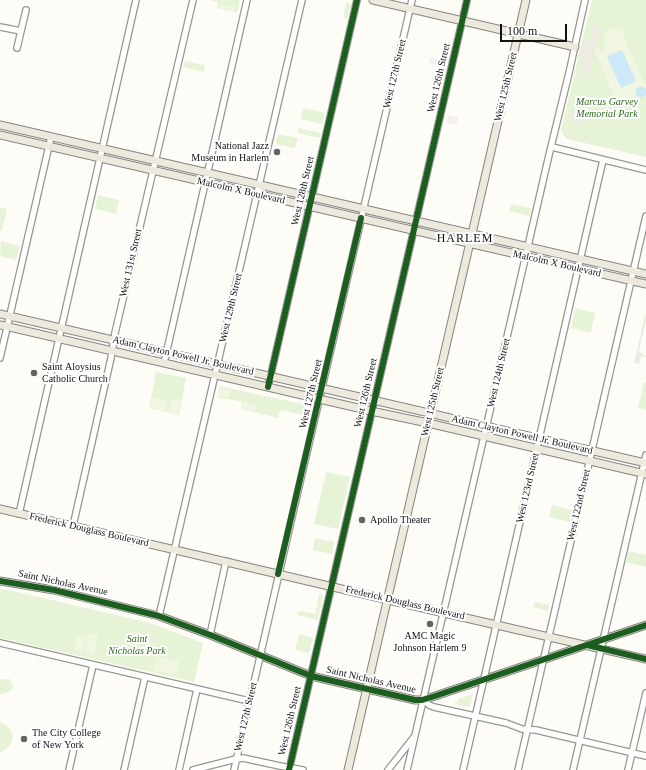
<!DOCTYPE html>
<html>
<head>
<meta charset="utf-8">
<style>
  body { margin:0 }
  #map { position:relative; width:646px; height:770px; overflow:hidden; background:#fdfcf7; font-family:"Times New Roman",serif }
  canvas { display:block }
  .scale { position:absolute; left:500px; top:24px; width:67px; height:18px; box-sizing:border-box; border:2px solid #111; border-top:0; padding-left:5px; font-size:12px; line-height:14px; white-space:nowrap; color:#111; -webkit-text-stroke:3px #fff; paint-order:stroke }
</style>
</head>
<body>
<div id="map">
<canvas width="646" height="770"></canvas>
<div class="scale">100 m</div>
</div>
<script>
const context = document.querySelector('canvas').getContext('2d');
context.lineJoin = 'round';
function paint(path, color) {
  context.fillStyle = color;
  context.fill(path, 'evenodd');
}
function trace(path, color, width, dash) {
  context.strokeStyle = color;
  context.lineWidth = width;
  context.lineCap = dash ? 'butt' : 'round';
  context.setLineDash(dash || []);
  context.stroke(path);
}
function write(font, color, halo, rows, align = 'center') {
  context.font = font + ' "Times New Roman",serif';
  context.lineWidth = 4;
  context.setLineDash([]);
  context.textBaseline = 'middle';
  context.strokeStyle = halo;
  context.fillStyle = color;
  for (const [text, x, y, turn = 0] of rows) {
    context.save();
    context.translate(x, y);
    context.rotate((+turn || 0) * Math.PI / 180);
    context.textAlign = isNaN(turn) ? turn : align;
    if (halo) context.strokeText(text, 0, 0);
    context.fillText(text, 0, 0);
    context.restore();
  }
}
paint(new Path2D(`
  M430 58 445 61 444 66 429 63Z
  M448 115 458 117 457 125 446 123Z`), '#f5f0f3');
paint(new Path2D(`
  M210 0H240L237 13 217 8 218 2Z
  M592 0H646V157L567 139 565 137 561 130Z
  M346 3 351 4 347 19 343 18Z
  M185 61 205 65 204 72 183 67Z
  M303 108 325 113 322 124 301 119Z
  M299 128 321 133 320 138 297 133Z
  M278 134 298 138 295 148 276 144Z
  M98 195 119 200 116 214 95 209Z
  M511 204 531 208 530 216 509 211Z
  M0 207 7 209 2 230H0Z
  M1 241 20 246 16 260 0 256Z
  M575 308 595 313 591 333 571 328Z
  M156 372 186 378 179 415 149 408Z
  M644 382 646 383V410L638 408Z
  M219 386 307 405 305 415 280 410 278 418 241 409 242 402 217 397Z
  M326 472 350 477 338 529 314 524Z
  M552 505 572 510 569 522 549 517Z
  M315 538 334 542 332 554 313 550Z
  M629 551 646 555V567L626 562Z
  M0 589 9 590 150 623 203 643 194 682 0 638Z
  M319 594 323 595 318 620 297 615 299 611 315 614Z
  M535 602 549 605 548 611 533 607Z
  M299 634 313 638 309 653 295 650Z
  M4 679H9L12 683 13 687C10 692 6 694 0 694V680Z
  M473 694 470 707 455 704 459 699Z
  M0 722C17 730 17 744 0 753Z`), '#e7f3d7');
paint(new Path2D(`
  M221 4 235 7 234 12 220 8Z
  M615 28 622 31 623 34 627 41V45L637 65 640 74 646 86V95L638 100 633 101 630 100C624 102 621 102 618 97H614L595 51V49L596 48H598L601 51 605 49C605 40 599 30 615 28Z
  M219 388 231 391 229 398 218 395Z
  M152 397 167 400 165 411 150 407Z
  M172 398 181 400 178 414 169 411Z
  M243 402 256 405 255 412 241 409Z
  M88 634 98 636 94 654 84 652Z
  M77 637 85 639 82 652 74 650Z
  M156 657 179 661 177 675 154 670Z`), '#f0f6e1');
paint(new Path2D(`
  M593 25 600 27 588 77 581 76 585 59 578 57 579 53H582L584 45 581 44 582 40 590 41Z
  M570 116a7 7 0 1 1 14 0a7 7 0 1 1-14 0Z
  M645 315 646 316V321L639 350 642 354 646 356V357L641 356 639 364 634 363Z`), '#edebe2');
paint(new Path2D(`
  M622 50 636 81 621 88 607 56Z
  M635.5 92a5.5 5.5 0 1 1 11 0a5.5 5.5 0 1 1-11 0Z`), '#cde8f7');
const minor = new Path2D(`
  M0 27 21 31
  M17 48 26 10
  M552 147 646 170
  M0 358 51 137
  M164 363 247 0
  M268 387 357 0
  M19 514 136 0
  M73 526 111 358 115 333 193 0
  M159 616 302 0
  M210 635 226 561
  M0 643 249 701
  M424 700 429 705 434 707 506 723 522 729 536 730 646 756
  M69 770 93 665
  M124 770 145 677
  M179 770 197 689
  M193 770 236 759 243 758 280 766 303 770
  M234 770C292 513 353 257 412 0
  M289 770 467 0
  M388 770 414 737
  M407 770 549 155 569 73 585 0
  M463 770 603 160
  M518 770 646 216
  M573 770 646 455
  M628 770 646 693`);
const major = new Path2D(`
  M373 0 575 47
  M0 125C215 175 431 224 646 274
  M0 135 646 284
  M0 314 646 463
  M0 325 371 411 428 423 646 474
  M0 509 444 613 646 659
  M0 581 54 590 159 616 213 636 311 676 415 700H422L435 696 646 625
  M348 770 526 0`);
trace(minor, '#979795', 8);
trace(major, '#858482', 9);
trace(minor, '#fffffe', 5.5);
trace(major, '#ede9dc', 7);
trace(new Path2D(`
  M268 387 357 0
  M278 574 361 218
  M0 581 54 590 159 616 213 636 311 676 415 700H422L435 696 646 625
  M587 645 646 659
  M289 770 467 0`), '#1b5e20', 6);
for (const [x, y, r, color] of [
  [277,152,4,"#646362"],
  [34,373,4,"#646362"],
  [362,520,4,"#646362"],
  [430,624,4,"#646362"],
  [24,739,4,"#646362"]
]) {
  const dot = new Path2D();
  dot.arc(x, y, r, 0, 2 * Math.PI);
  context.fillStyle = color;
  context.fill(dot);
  trace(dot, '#fff', 1.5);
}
write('10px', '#111', '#fff', [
  ["West 127th Street",395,74,-77],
  ["West 126th Street",439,78,-77],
  ["West 125th Street",506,87,-77],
  ["Malcolm X Boulevard",241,191,13],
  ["West 128th Street",303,191,-77],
  ["West 131st Street",131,263,-77],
  ["Malcolm X Boulevard",557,264,13],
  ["West 129th Street",231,308,-77],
  ["Adam Clayton Powell Jr. Boulevard",183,356,13],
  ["West 124th Street",499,373,-77],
  ["West 126th Street",366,393,-77],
  ["West 127th Street",311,394,-77],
  ["West 125th Street",433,402,-77],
  ["Adam Clayton Powell Jr. Boulevard",522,435,13],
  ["West 123rd Street",528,488,-77],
  ["West 122nd Street",579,505,-77],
  ["Frederick Douglass Boulevard",89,530,13],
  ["Saint Nicholas Avenue",63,583,12],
  ["Frederick Douglass Boulevard",405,603,13],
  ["Saint Nicholas Avenue",371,680,13],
  ["West 127th Street",246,717,-77],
  ["West 126th Street",290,721,-77]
]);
write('italic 10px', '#2f6b1f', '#fff', [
  ["Marcus Garvey",607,102],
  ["Memorial Park",607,114],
  ["Saint",137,639],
  ["Nicholas Park",137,651]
]);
write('10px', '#111', '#fff', [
  ["National Jazz",269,146,"right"],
  ["Museum in Harlem",269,158,"right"],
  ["Saint Aloysius",42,367],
  ["Catholic Church",42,379],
  ["Apollo Theater",370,520],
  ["AMC Magic",430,636,"center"],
  ["Johnson Harlem 9",430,648,"center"],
  ["The City College",32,733],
  ["of New York",32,745]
], 'left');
context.letterSpacing = '1px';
write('12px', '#111', '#fff', [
  ["HARLEM",465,239]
]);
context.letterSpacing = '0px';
</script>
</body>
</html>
